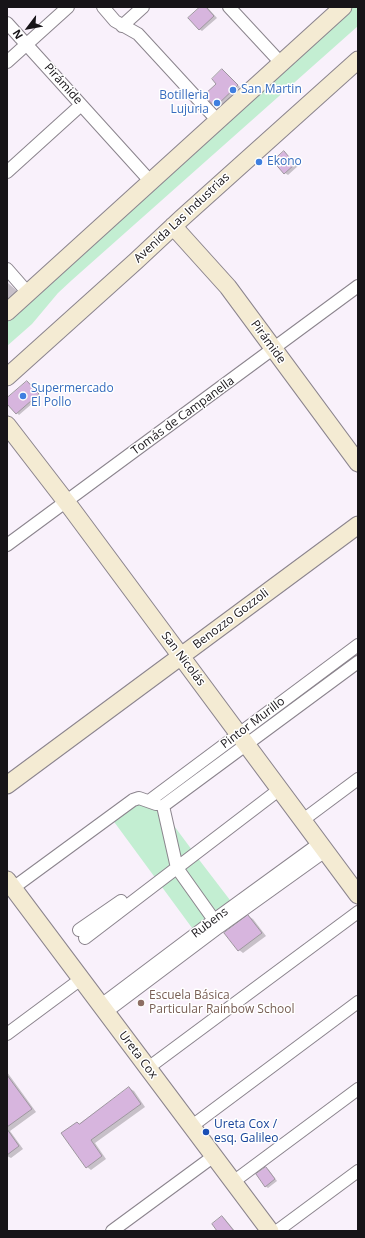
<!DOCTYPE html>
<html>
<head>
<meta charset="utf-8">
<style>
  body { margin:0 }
  #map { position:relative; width:365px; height:1238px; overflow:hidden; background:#f9f1fb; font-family:"Open Sans",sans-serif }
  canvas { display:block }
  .frame { position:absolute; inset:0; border:8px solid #171418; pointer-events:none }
  .north { position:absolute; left:8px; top:8px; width:40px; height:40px; -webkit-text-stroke:3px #fff; paint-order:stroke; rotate:238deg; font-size:11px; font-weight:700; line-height:16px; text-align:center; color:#171418 }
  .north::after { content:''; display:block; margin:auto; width:14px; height:18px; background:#171418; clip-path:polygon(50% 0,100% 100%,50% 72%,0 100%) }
</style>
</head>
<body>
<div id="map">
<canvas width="365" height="1238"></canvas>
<div class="frame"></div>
<div class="north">N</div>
</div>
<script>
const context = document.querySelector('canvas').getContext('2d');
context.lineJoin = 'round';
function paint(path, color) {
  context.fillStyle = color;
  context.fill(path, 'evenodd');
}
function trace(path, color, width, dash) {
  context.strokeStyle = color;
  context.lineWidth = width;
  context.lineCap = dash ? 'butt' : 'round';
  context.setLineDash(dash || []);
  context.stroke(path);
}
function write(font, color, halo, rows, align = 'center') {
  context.font = font + ' "Open Sans",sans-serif';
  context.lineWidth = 3;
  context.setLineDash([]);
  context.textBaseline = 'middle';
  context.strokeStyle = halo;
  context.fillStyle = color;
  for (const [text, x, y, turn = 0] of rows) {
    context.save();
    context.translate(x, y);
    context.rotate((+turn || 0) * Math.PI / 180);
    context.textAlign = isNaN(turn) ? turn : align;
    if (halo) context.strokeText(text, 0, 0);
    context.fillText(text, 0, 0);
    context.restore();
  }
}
paint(new Path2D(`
  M350 7H358V26L72 280 58 293 32 324 7 346V319Z
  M138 801 162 808 173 867 212 919 195 932 112 819Z
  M169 819 192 850 177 861Z
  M197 857 233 904 218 915 182 868Z`), '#c3eed2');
paint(new Path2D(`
  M202 7H207L217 18 202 31 199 29Z
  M223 70 240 87 219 108 216 106 218 84Z
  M284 152 298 166 288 175 285 173Z
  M8 283 16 290V292L7 301V284Z
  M27 382 41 396 19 415 7 403V400Z
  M248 916 253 919 266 936 243 953 239 950Z
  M7 1072 36 1112 10 1131 23 1149 11 1158 7 1156Z
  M129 1088 134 1091 145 1107 95 1143 106 1159 91 1170 87 1167 77 1123 80 1124Z
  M266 1168 269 1170 277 1181 268 1188 265 1186Z
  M222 1217 225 1219 235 1231H218Z`), '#0003');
const building = new Path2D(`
  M200 7H206L214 16 199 30 188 18Z
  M222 69 238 85 215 107 204 95 216 84 212 79Z
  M284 151 295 164 284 174 273 161Z
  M27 381 39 394 16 414 7 404V398Z
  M248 915 262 933 238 951 224 933Z
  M7 1075 32 1109 7 1127Z
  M129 1087 141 1104 91 1140 102 1156 86 1168 61 1133 77 1122 79 1124Z
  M7 1129 19 1146 7 1155Z
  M266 1167 275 1179 265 1187 256 1174Z
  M222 1216 234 1231H217L212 1224Z`);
paint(building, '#d7b5de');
trace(building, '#9e969f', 1);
const street = new Path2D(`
  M103 7 115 21 138 34 218 121
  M229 7 281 63
  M7 23 151 182
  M122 26 143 7
  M7 62 68 7
  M7 172 81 105
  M7 269 28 293
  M7 545 358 286
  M149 801 358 645
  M163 806 358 662
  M163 806 177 868 214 920
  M303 820 358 779
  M13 888 133 800 139 798 156 804
  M79 930 121 901
  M85 938 280 789
  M101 1005 214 920 320 843
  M106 1012 219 927 325 851
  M7 1034 81 979
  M148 1068 358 912
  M192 1126 358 1002
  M233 1182 358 1089
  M112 1231 214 1156
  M277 1231 358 1171`);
const secondary = new Path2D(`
  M173 226 228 287 358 463
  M7 312 343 7
  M7 377 136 261 182 218 358 60
  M7 425 71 508 358 895
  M7 785 358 525
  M7 880 270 1231`);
trace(street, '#8b848d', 14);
trace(secondary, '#8b848d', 19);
trace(street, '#fff', 12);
trace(secondary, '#f4ebd3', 17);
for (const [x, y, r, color] of [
  [233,90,4,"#3f7fe0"],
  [217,103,4,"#3f7fe0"],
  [259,162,4,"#3f7fe0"],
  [23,396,4,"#3f7fe0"],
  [141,1003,4,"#8d6e63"],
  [206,1132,4,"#1a4fb4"]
]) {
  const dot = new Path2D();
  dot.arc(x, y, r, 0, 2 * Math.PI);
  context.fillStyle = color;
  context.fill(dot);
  trace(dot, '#fff', 1.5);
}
write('12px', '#171418', '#fff', [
  ["Pirámide",63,84,48],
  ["Avenida Las Industrias",182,218,-43],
  ["Pirámide",268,342,54],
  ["Tomás de Campanella",183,416,-36],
  ["Benozzo Gozzoli",231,619,-37],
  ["San Nicolás",183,659,53],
  ["Pintor Murillo",253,723,-37],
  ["Rubens",210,923,-37],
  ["Ureta Cox",138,1055,53]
]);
write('12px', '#366cbe', '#fff', [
  ["San Martin",241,90],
  ["Botilleria",209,96,"right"],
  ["Lujuria",209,110,"right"],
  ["Ekono",267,162],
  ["Supermercado",31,389],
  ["El Pollo",31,403]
], 'left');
write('12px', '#785e54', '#fff', [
  ["Escuela Básica",149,996],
  ["Particular Rainbow School",149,1010]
], 'left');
write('12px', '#164399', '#fff', [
  ["Ureta Cox /",214,1125],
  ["esq. Galileo",214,1139]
], 'left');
</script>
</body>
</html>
